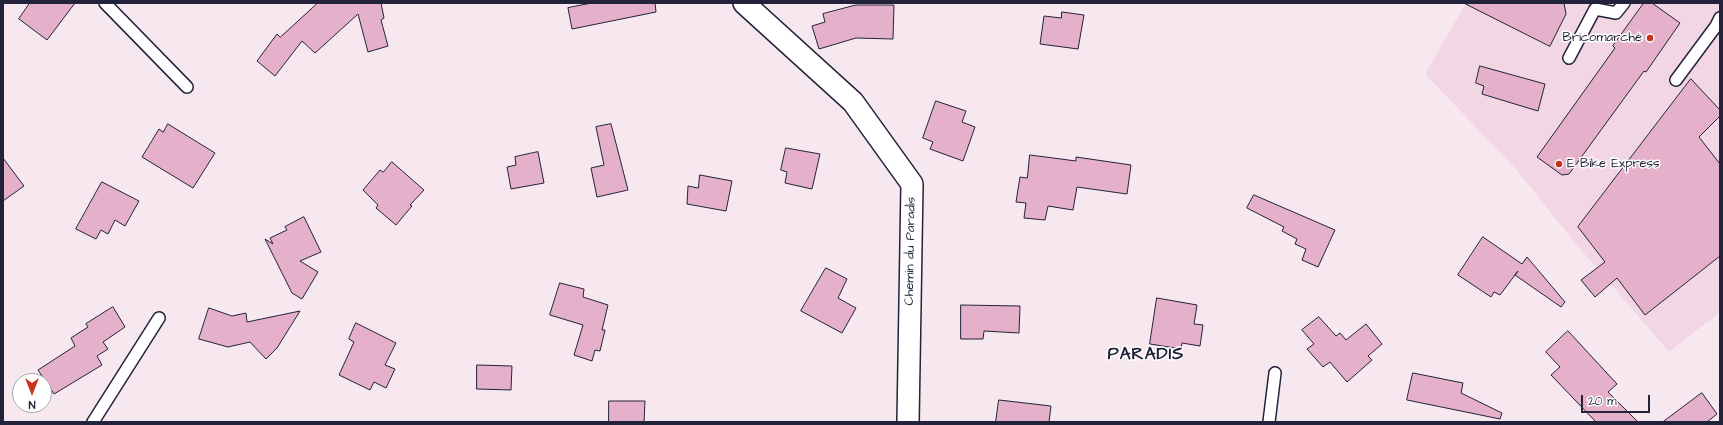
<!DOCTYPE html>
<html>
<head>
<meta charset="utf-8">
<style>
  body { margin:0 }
  #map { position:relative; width:1723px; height:425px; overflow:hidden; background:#f7e7ef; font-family:"Architects Daughter",sans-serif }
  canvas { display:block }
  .frame { position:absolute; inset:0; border:4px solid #22223b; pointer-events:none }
  .north { position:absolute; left:12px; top:373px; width:40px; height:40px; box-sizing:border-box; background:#fff; border:1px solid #a7a7b1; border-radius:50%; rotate:180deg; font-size:11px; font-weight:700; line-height:16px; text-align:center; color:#22223b }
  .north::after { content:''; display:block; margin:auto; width:14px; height:18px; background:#c8321e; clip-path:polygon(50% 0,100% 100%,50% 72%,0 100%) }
  .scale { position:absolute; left:1581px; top:395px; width:69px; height:18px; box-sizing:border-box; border:2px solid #22223b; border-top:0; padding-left:5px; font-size:12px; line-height:14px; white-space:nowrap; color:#22223b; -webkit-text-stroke:3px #fff; paint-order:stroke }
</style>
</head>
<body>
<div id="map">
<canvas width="1723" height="425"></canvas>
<div class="frame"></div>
<div class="north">N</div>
<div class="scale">20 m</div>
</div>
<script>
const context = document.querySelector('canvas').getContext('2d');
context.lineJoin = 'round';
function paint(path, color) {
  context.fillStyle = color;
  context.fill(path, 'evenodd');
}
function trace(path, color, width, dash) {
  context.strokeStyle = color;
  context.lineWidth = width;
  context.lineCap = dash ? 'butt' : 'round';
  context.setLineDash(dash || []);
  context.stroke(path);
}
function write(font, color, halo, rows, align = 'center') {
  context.font = font + ' "Architects Daughter",sans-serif';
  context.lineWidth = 3;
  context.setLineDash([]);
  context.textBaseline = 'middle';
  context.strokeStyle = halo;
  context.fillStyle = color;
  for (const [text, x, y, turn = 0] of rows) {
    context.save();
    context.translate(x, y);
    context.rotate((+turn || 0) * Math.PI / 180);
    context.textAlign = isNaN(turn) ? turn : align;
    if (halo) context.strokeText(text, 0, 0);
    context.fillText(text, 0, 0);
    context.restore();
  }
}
paint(new Path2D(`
  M1466 3H1718L1720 5V312L1669 352 1571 238 1515 168 1425 74Z`), '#f2d6e4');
const building = new Path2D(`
  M30 3H75L47 40 19 19Z
  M318 3H381L384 18 381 20 388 46 368 52 358 14 315 53 302 41 275 76 257 61 277 34 280 37Z
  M592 3H655L656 12 572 29 568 8Z
  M1464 3H1564L1566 14 1550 46Z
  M1644 3H1652L1680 23 1646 72 1644 71 1569 174 1562 175 1537 157 1615 48 1613 46Z
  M856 5H894L893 39 856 38 819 49 812 26 825 22 823 14Z
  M1062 12 1084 15 1078 49 1040 44 1044 16 1061 18Z
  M1480 66 1545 84 1538 111 1482 94 1484 86 1476 83Z
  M1691 79 1720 110V116L1699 137 1720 164V256L1645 315 1617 278 1595 297 1581 280 1605 262 1578 227Z
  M936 101 966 111 962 122 975 127 963 161 930 149 933 142 923 138Z
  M168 124 215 153 193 188 142 157 159 129 163 132Z
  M611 124 628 190 597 197 591 168 604 165 596 127Z
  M786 148 820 154 812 189 785 183 787 172 781 170Z
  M538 152 544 183 511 189 507 167 516 165 515 157Z
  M1030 155 1076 161V157L1131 165 1127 194 1077 187 1073 210 1048 206 1045 220 1024 218 1026 203 1016 202 1020 177 1027 178Z
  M3 158 24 186 3 201Z
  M392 162 424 190 410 205 412 206 396 225 376 208 378 205 363 190 380 170 383 172Z
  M700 175 732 181 726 211 687 204 688 186 698 188Z
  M102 182 139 201 125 226 115 220 108 234 101 230 96 239 76 229Z
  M1254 195 1335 230 1318 267 1302 260 1306 249 1295 244 1297 239 1282 231 1284 227 1247 208Z
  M304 217 321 252 300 261 318 272 302 299 292 293 265 239 273 244 270 238 287 230 285 227Z
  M1483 237 1522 264 1527 257 1565 302 1561 307 1515 275 1518 271 1500 295 1494 292 1491 297 1458 275Z
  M826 268 847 279 838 298 856 308 842 333 801 311Z
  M560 283 584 289 583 297 608 305 602 330H605L600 351 595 350 592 361 574 355 583 325 550 315Z
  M1157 298 1197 305 1194 324 1203 325 1200 346 1182 343 1181 349 1150 344Z
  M961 305 1020 306 1019 333 984 331 983 339H961Z
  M113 307 125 327 103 342 108 349 97 356 102 365 54 394 38 370 75 346 71 338 88 327 86 324Z
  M209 308 232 316 246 313 247 322 300 311 277 348 266 359 250 342 228 347 199 339Z
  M1319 317 1336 336 1340 333 1346 340 1366 324 1382 344 1368 356 1372 360 1347 382 1330 362 1323 367 1307 349 1314 344 1302 330Z
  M356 323 396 343 385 365 395 369 386 388 374 382 370 390 339 375 354 342 349 339Z
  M1568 331 1617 384 1608 392 1638 422H1596L1551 375 1560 367 1546 352Z
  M477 365 512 366 511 390 477 389Z
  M1413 373 1463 383 1461 393 1502 413 1500 419 1407 400Z
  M1702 393 1717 414 1707 422H1663Z
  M999 400 1051 406 1049 422H996Z
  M609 401H645L644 422H609Z`);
paint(building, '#e5b0c9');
trace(building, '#22223b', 1);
const lane = new Path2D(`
  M105 3 187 87
  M1569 58 1595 9 1616 13 1624 3
  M1676 80 1716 26 1720 18
  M93 422 159 318
  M1269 422 1275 373`);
const street = new Path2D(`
  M744 3 853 102 912 184 908 422`);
trace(lane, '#22223b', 14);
trace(street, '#22223b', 24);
trace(lane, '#fff', 11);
trace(street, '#fff', 21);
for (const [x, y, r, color] of [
  [1650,38,4,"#c8321e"],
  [1559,164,4,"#c8321e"]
]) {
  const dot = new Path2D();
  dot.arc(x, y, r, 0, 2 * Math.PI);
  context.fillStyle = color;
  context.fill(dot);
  trace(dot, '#fff', 1.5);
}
write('13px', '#22223b', '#fff', [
  ["Bricomarché",1642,38],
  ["E Bike Express",1567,164,"left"]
], 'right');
write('13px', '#22223b', '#fff', [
  ["Chemin du Paradis",911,251,-89]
]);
context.letterSpacing = '1px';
write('bold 17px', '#22223b', '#fff', [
  ["PARADIS",1146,355]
]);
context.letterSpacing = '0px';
</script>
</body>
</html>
